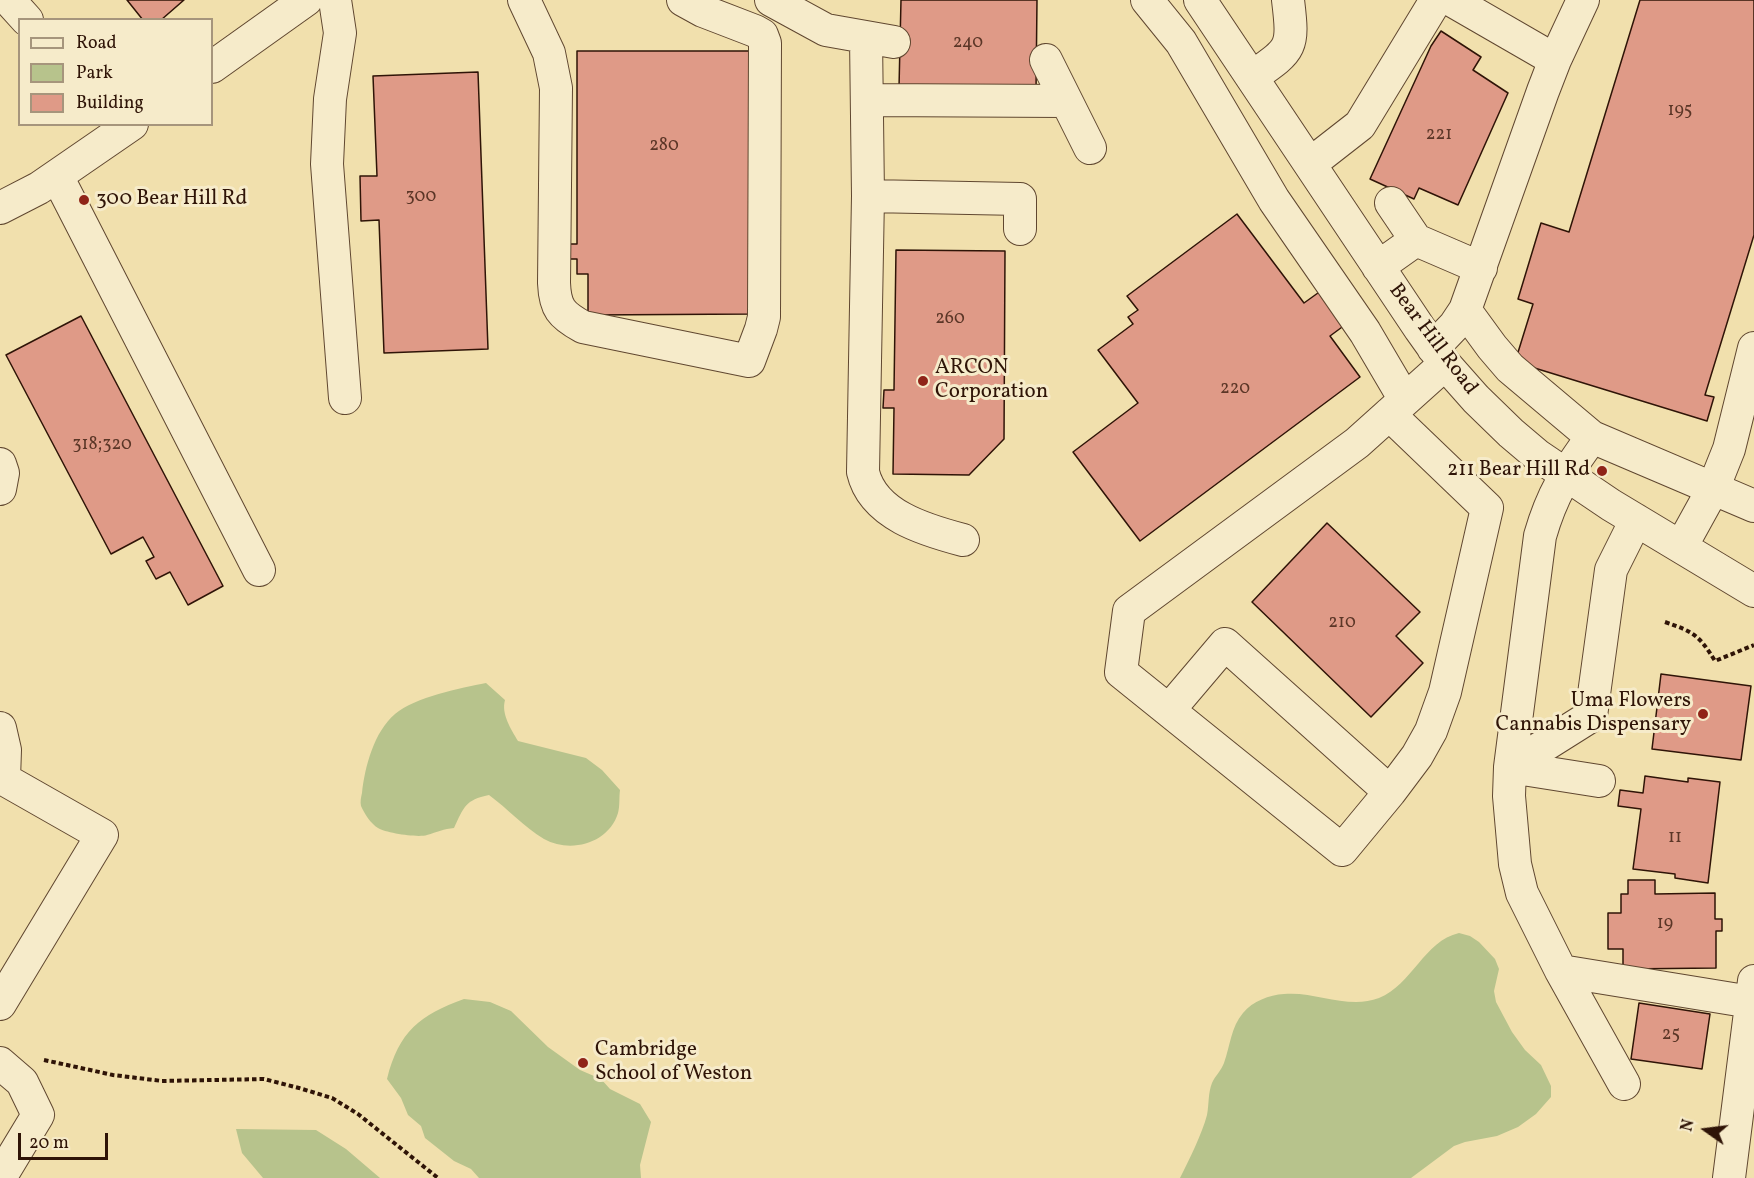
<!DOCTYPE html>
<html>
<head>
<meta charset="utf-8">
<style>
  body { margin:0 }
  #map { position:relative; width:1754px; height:1178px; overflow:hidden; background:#f1e0ad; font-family:Vollkorn,serif }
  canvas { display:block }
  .legend { position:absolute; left:18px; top:18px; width:195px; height:108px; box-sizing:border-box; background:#f6ebca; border:2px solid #a6957c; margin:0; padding:8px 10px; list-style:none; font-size:18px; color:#2f1407 }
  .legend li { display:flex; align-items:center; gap:12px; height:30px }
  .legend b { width:30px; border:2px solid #a6957c }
  .north { position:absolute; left:1676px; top:1100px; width:60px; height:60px; -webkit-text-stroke:4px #f6ebca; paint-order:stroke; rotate:284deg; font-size:16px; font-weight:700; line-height:24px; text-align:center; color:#2f1407 }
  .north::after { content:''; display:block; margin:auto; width:21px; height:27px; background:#2f1407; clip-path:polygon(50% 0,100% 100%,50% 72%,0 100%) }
  .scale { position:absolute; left:18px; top:1133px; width:90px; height:27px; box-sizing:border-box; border:3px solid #2f1407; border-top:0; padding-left:8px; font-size:18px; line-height:21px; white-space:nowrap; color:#2f1407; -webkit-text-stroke:4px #f6ebca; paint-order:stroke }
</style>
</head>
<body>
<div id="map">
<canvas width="1754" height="1178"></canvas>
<ul class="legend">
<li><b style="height:8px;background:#f6ebca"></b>Road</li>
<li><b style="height:16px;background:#b7c38c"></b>Park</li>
<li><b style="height:16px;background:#df9a87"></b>Building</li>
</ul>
<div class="north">N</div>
<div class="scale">20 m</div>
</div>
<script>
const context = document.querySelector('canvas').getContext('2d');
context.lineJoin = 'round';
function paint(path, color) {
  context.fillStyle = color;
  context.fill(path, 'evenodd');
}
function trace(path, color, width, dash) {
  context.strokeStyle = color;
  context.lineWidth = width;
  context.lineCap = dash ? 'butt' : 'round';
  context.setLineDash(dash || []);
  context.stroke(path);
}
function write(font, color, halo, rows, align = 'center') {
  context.font = font + ' Vollkorn,serif';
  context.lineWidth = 6;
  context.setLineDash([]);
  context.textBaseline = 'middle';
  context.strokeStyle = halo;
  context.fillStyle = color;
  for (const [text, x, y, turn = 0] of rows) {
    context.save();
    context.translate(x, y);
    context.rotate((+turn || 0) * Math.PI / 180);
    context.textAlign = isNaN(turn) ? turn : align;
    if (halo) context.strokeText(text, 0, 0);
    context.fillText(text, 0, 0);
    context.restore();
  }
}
paint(new Path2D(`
  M486 683 505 700C501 714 511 729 518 741L586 758 602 770 620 790C619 797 620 806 618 813 609 843 571 854 544 839 524 827 508 809 489 795 465 800 464 807 454 828 444 829 437 832 427 835 418 838 386 833 378 828 371 824 364 813 361 806 360 802 361 797 362 793 365 766 374 732 395 714 415 697 461 688 486 683Z
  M1459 933 1470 936 1479 942 1495 959 1499 969 1494 991 1496 1002 1512 1032 1525 1050 1541 1065 1551 1086V1097L1536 1114 1518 1127 1497 1136 1465 1142 1454 1146 1411 1178H1180C1189 1160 1202 1134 1207 1115 1209 1104 1208 1093 1212 1083 1215 1076 1221 1071 1224 1063 1230 1046 1231 1027 1243 1013 1253 1001 1269 995 1284 994 1316 991 1348 1010 1379 998 1412 985 1424 941 1459 933Z
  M464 999 490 1002 511 1011 548 1047 580 1070 601 1079 610 1089 640 1104 651 1122 640 1165 641 1178H479L471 1169 454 1161 425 1138 421 1126 408 1115 401 1098 387 1079C399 1031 420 1015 464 999Z
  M236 1129 316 1130 346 1149 380 1178H263L242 1153Z`), '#b7c38c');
const building = new Path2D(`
  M127 0H184L161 20H143Z
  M901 0H1037L1036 91 899 88Z
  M1640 0H1754V235L1705 395 1714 397 1707 421 1515 362 1533 304 1518 299 1541 223 1569 232Z
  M1441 31 1481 57 1473 70 1508 93 1458 205 1419 188 1414 199 1370 179 1431 46Z
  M577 51H752V314L588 315V274H577V259H563V244H577Z
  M478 72 488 349 384 353 379 220 361 221 360 176H377L373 76Z
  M1237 214 1304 303 1329 285 1353 319 1330 336 1360 377 1140 541 1073 452 1138 403 1098 350 1133 324 1128 317 1138 310 1127 296Z
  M896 250 1005 251 1004 439 969 475 893 474 894 408H883L884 390H894Z
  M81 316 223 586 188 605 170 572 156 579 146 561 154 557 143 537 111 554 6 355Z
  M1327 523 1420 612 1396 636 1423 663 1371 717 1252 602Z
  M1661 674 1751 686 1741 760 1652 749Z
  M1645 776 1688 782V778L1720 782 1708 883 1675 878V874L1633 869 1641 809 1618 806 1620 790 1643 793Z
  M1628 880H1655V894L1715 893V919H1722V931H1716V968L1623 969V949H1608V913H1621V894H1628Z
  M1639 1003 1710 1014 1702 1069 1631 1059Z`);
paint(building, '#df9a87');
trace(building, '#2f1407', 1.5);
const minor = new Path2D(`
  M9 0 27 20
  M335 0 340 33 330 99 327 164 345 398
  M524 0 549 53 556 88 554 283C555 308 561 315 583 327L749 361 761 329 764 317 765 43 762 35 755 31 703 11 683 0
  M771 0 826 30 894 42
  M1147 0 1181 42 1274 200 1365 332 1405 400
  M1200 0 1420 329 1445 364 1476 399 1511 433 1537 455 1611 505 1754 591
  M1451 0 1555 60
  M866 38 868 196 863 472C873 515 925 530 963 540
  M1046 60 1090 148
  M212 67 306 0
  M1252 77C1292 49 1294 49 1288 0
  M867 100 1066 101
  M1310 164 1360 125 1436 0
  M57 176 259 570
  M868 196 1020 199V229
  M1391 203 1416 240
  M0 208 39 188 132 124
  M1378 267 1416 240 1481 268
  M1465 310 1492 347 1510 368 1592 437C1567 471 1552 494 1540 536L1510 767
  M1433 348 1455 325 1465 310 1543 91 1555 60 1583 0
  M1389 414 1487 508 1445 692 1431 731 1417 756 1390 792 1342 850 1121 672 1129 611 1357 443 1445 364
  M1592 437 1754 506
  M0 464 3 473 0 489
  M1681 547 1713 489 1729 449 1754 348
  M1169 710 1225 644 1390 792
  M0 728 5 750 4 779
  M1510 767 1591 716 1611 570 1636 520
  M0 777 102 835 0 1004
  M1599 781 1510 767 1509 796 1515 864 1522 893 1561 971 1624 1084
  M1561 971 1751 1002
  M0 1063 22 1082 38 1115 0 1178
  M1729 1178 1754 981`);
trace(minor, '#604730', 34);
trace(new Path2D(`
  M1665 622C1694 632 1699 635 1715 661L1754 645
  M44 1060 113 1075 162 1081 264 1079 299 1088 332 1098 358 1114 438 1178`), '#2f1407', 4, [4.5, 3]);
trace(minor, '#f6ebca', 32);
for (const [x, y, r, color] of [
  [84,200,6,"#8f2418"],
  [923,381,6,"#8f2418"],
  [1602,471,6,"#8f2418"],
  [1703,714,6,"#8f2418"],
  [583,1063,6,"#8f2418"]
]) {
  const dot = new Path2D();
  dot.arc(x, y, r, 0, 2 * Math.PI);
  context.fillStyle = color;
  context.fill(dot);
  trace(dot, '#f6ebca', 2);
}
write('18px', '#5b3627', null, [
  ["240",968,44],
  ["195",1680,112],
  ["221",1439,136],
  ["280",664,147],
  ["300",421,198],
  ["260",950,320],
  ["220",1235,390],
  ["318;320",102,446],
  ["210",1342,624],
  ["11",1675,839],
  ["19",1665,925],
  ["25",1671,1036]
]);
write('21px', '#2f1407', '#f6ebca', [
  ["300 Bear Hill Rd",96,200],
  ["ARCON",935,369],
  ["Corporation",935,393],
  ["211 Bear Hill Rd",1590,471,"right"],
  ["Uma Flowers",1691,702,"right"],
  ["Cannabis Dispensary",1691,726,"right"],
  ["Cambridge",595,1051],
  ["School of Weston",595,1075]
], 'left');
write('21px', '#2f1407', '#f6ebca', [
  ["Bear Hill Road",1432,340,53]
]);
</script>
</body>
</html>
